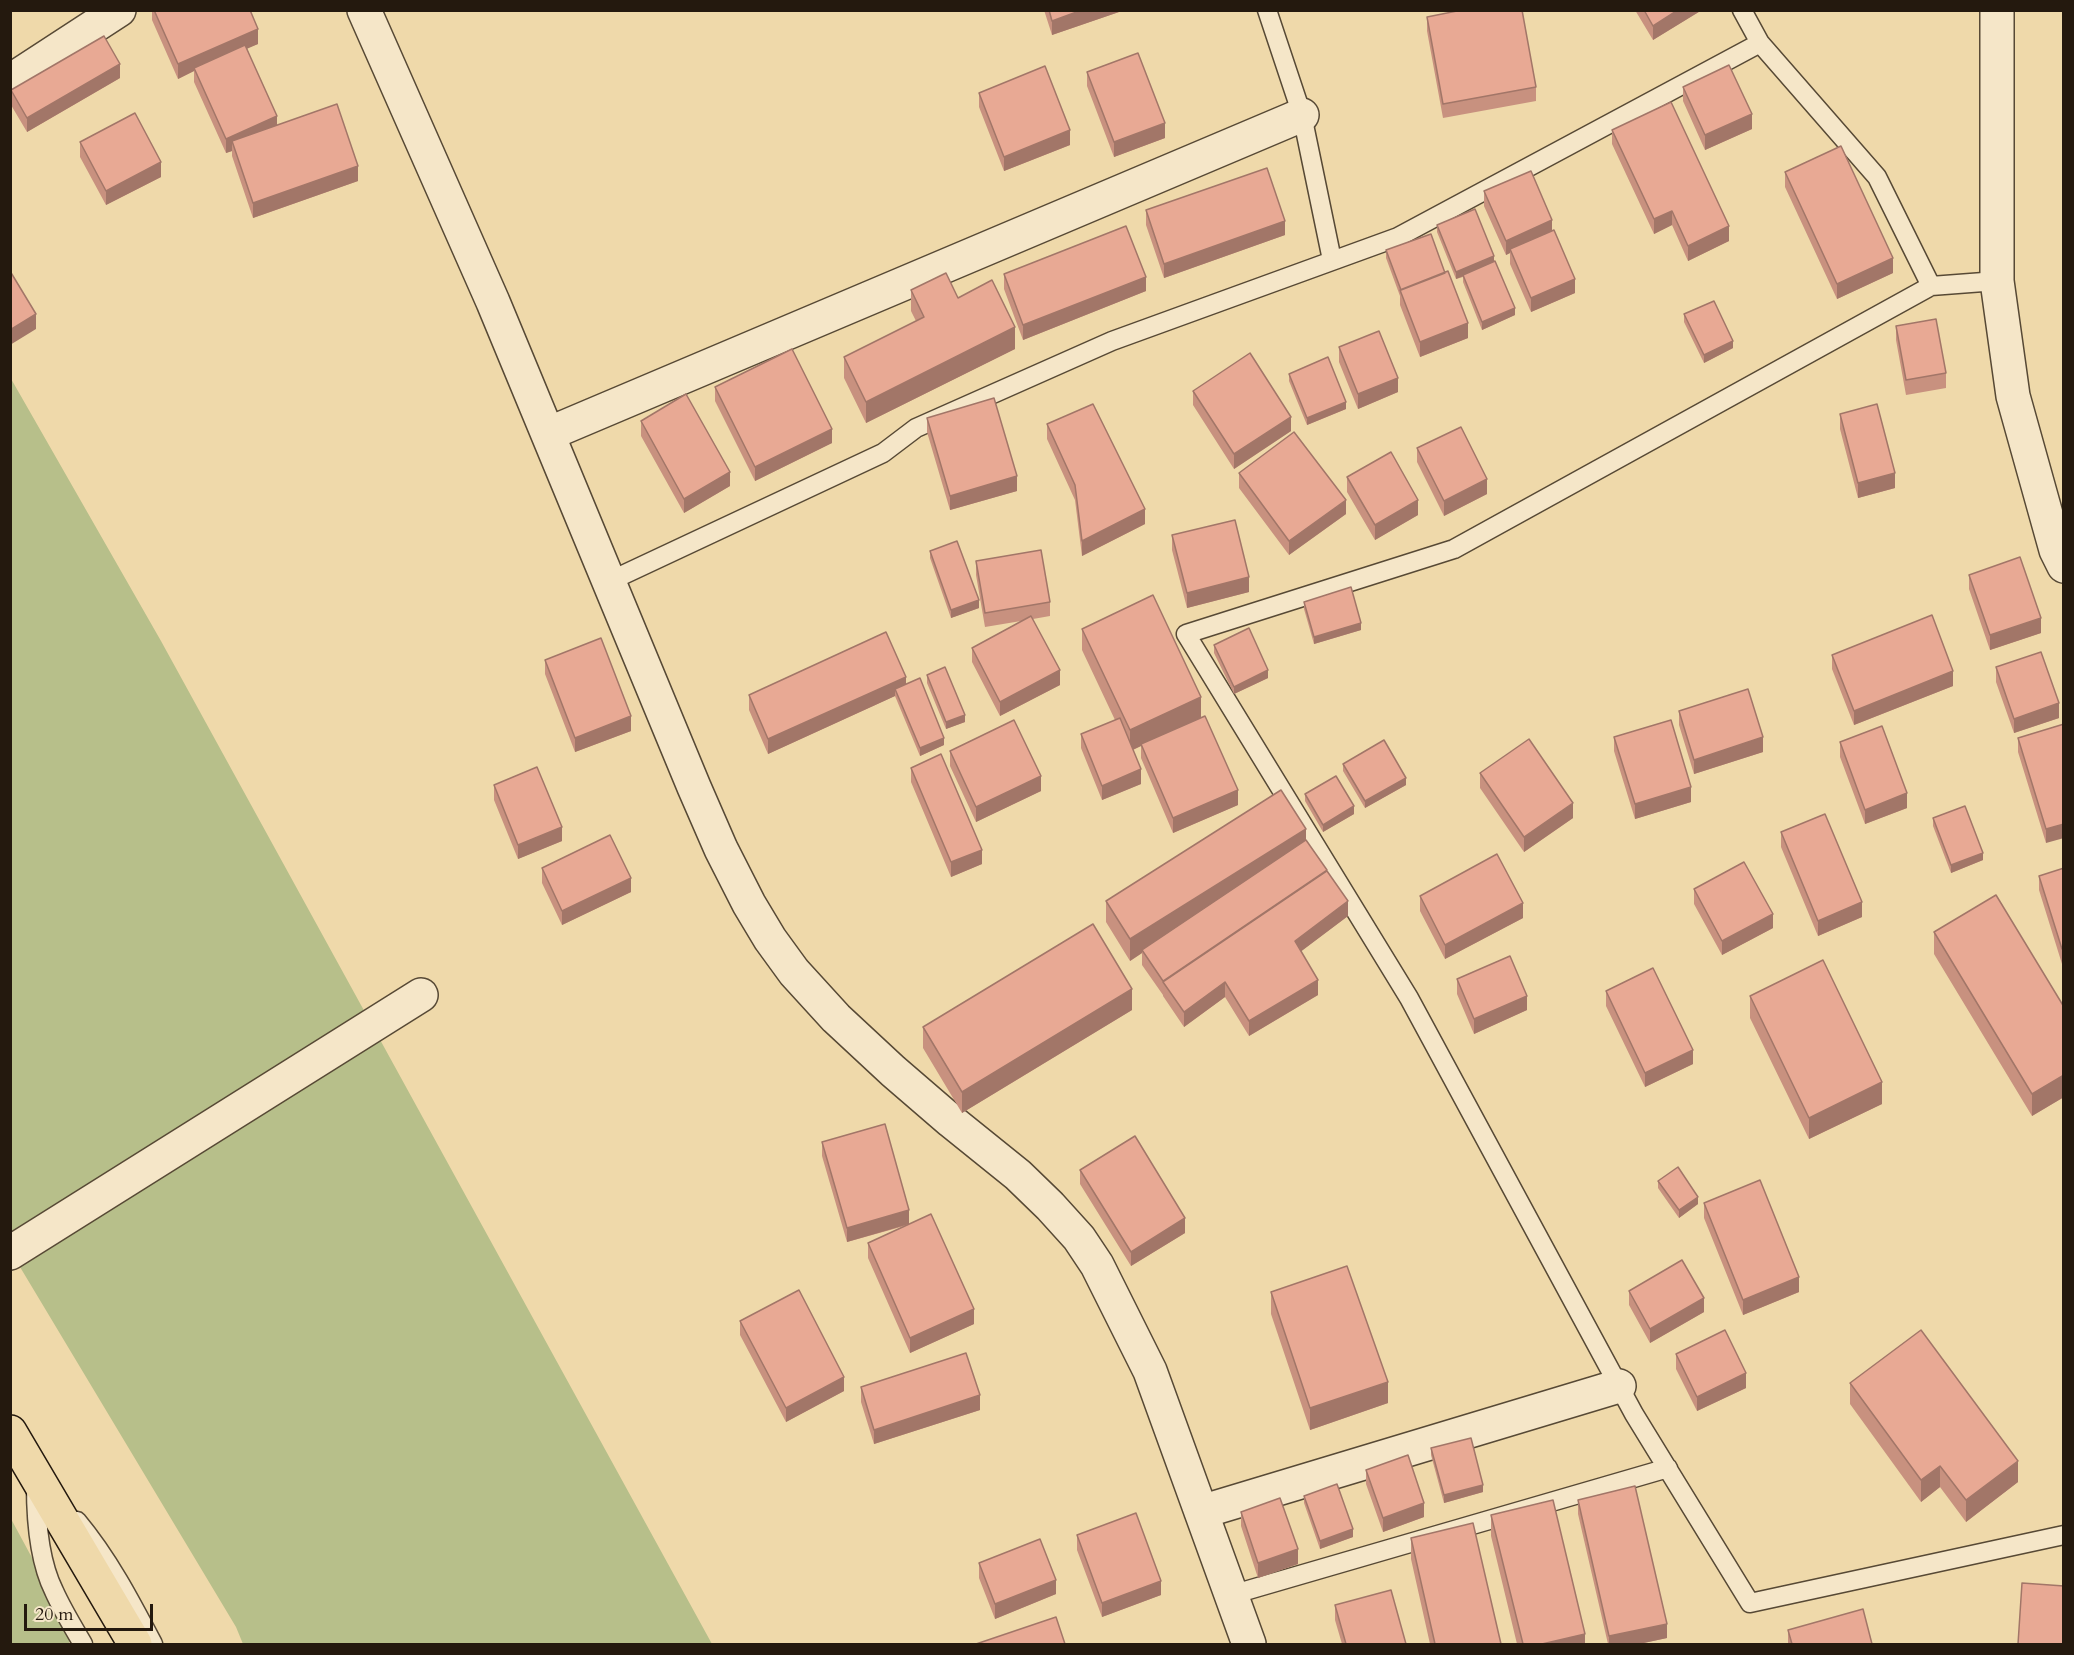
<!DOCTYPE html>
<html>
<head>
<meta charset="utf-8">
<style>
  body { margin:0 }
  #map { position:relative; width:2074px; height:1655px; overflow:hidden; background:#efd9aa; font-family:Cardo,serif }
  canvas { display:block }
  .frame { position:absolute; inset:0; border:12px solid #24190e; pointer-events:none }
  .scale { position:absolute; left:24px; top:1604px; width:129px; height:27px; box-sizing:border-box; border:3px solid #24190e; border-top:0; padding-left:8px; font-size:18px; line-height:21px; white-space:nowrap; color:#24190e; -webkit-text-stroke:4px #f5e6c8; paint-order:stroke }
</style>
</head>
<body>
<div id="map">
<canvas width="2074" height="1655"></canvas>
<div class="frame"></div>
<div class="scale">20 m</div>
</div>
<script>
const context = document.querySelector('canvas').getContext('2d');
context.lineJoin = 'round';
function paint(path, color) {
  context.fillStyle = color;
  context.fill(path, 'evenodd');
}
function trace(path, color, width, dash) {
  context.strokeStyle = color;
  context.lineWidth = width;
  context.lineCap = dash ? 'butt' : 'round';
  context.setLineDash(dash || []);
  context.stroke(path);
}
paint(new Path2D(`
  M10 377 161 641 712 1644H243L236 1627 11 1252Z
  M10 1517 71 1630 69 1644H11Z`), '#b7bf8a');
const service = new Path2D(`
  M1267 10 1302 115 1332 260
  M1742 10 1760 43 1877 177 1931 286
  M1997 281 1931 286 1454 549 1186 634 1409 998 1634 1414 1750 1603 2064 1535
  M610 581 883 453 916 428 1112 341 1398 237 1760 43
  M36 1486C36 1519 39 1561 54 1591 62 1609 73 1627 83 1644
  M77 1521C108 1558 131 1602 153 1644
  M1231 1595 1668 1468`);
const minor = new Path2D(`
  M364 10 493 302 694 787 721 849 749 904 770 939 794 972 836 1018 893 1071 951 1121 1018 1175 1050 1206 1079 1238 1097 1265 1150 1371 1249 1644
  M1997 10V281L2013 396 2056 550 2064 566
  M10 81 119 10
  M548 434 1302 115
  M10 1253 421 995
  M1201 1512 1619 1386`);
const trunk = new Path2D(`
  M10 1432 135 1644`);
trace(service, '#574935', 21);
trace(minor, '#574935', 36);
trace(trunk, '#24190e', 36);
trace(service, '#f5e6c8', 18);
trace(minor, '#f5e6c8', 33);
trace(trunk, '#efd9aa', 33);
paint(new Path2D(`
  M152 10H250L258 44 247 48 277 125 358 181 253 218 232 156V151L226 153 194 82V71L178 79 152 20Z
  M1044 10H1119V12L1052 35Z
  M1635 10H1702L1653 40Z
  M1427 17 1536 87V101L1443 118 1427 31Z
  M1087 72 1165 138 1114 157 1087 86Z
  M120 78 27 132 11 105V90Z
  M1683 87 1752 129 1705 150 1683 101Z
  M979 93 1070 145 1004 171 979 107Z
  M1612 130 1729 241 1688 261 1672 225 1654 234 1612 144Z
  M80 142 161 177 106 205 80 157Z
  M1785 172 1893 273 1837 299 1785 187Z
  M1484 191 1552 231 1575 293 1531 312 1510 264V253L1506 255 1484 206Z
  M1146 210 1285 235 1164 278 1146 225Z
  M1437 225 1494 261 1515 315 1482 330 1463 282V277L1456 279 1437 232Z
  M1386 250 1468 338 1420 357 1400 305V296L1386 258Z
  M1004 274 1146 291 1023 340 1004 289Z
  M911 290 958 298 1015 349 866 423 844 378V357L916 321 911 311Z
  M1684 314 1733 348 1704 363 1684 322Z
  M1896 326 1946 373V388L1906 395 1896 340Z
  M1339 347 1398 392 1358 409 1339 362Z
  M1289 374 1346 409 1307 425 1289 381Z
  M715 387 832 443 755 481 715 401Z
  M1193 391 1291 431 1234 469 1193 405Z
  M1840 414 1895 488 1858 498 1840 429Z
  M927 418 1017 491 950 510 927 432Z
  M641 421 730 486 684 513 641 436Z
  M1047 424 1145 524 1082 556 1075 500 1047 439Z
  M1417 448 1487 494 1444 516 1417 462Z
  M1239 473 1346 514 1289 555 1239 488Z
  M1347 477 1418 515 1375 540 1347 492Z
  M1172 535 1249 592 1187 608 1172 550Z
  M930 551 979 608 951 618 930 558Z
  M976 561 1050 602V616L1033 619 1060 685 1000 716 972 662V648L1021 621 985 627 976 575Z
  M1969 575 2041 633 1990 650 1969 589Z
  M1304 602 1361 630 1314 644 1304 609Z
  M1082 629 1201 718 1238 805 1173 833 1141 758V746L1133 750 1141 784 1102 800 1081 748V734L1115 720 1082 650Z
  M1214 645 1268 678 1234 694 1214 653Z
  M1832 655 1953 686 1854 725 1832 669Z
  M545 660 631 731 575 752 545 674Z
  M1996 667 2059 718 2014 733 1996 682Z
  M927 675 965 722 946 729 927 683Z
  M906 684 944 745 920 756 895 696 768 754 749 710V695Z
  M1679 711 1763 752 1694 774 1679 725Z
  M2064 724 2046 843 2018 752V738Z
  M1614 737 1691 802 1635 819 1614 751Z
  M1840 742 1907 808 1865 824 1840 757Z
  M950 751 1041 791 976 822 950 766Z
  M1343 764 1406 785 1365 808 1343 771Z
  M911 768 982 864 951 877 911 782Z
  M1480 773 1573 818 1524 852 1480 788Z
  M494 785 562 841 518 859 494 800Z
  M1305 794 1354 814 1323 832 1305 801Z
  M1933 818 1983 860 1951 873 1933 826Z
  M1781 832 1862 917 1818 936 1781 847Z
  M1306 840 1327 871 1348 916 1301 951 1318 995 1249 1036 1225 997 1184 1027 1163 996V995L1142 965V953L1130 961 1106 922V901Z
  M542 868 631 892 562 925 542 883Z
  M2064 868 2062 964 2039 890V876Z
  M1694 889 1773 928 1722 955 1694 904Z
  M1420 896 1523 918 1445 959 1420 911Z
  M1934 932 2064 1007V1097L2032 1116 1934 954Z
  M1457 979 1527 1010 1474 1034 1457 994Z
  M1606 991 1693 1064 1645 1087 1606 1006Z
  M1750 996 1882 1104 1809 1139 1750 1018Z
  M1132 1010 962 1113 923 1048V1027Z
  M822 1142 909 1224 974 1324 910 1353 868 1258V1243L908 1225 847 1242 822 1156Z
  M1080 1170 1185 1233 1131 1266 1080 1184Z
  M1658 1181 1698 1204 1679 1218 1658 1188Z
  M1704 1203 1799 1292 1743 1315 1704 1218Z
  M1629 1291 1704 1312 1650 1343 1629 1305Z
  M1271 1292 1388 1403 1310 1430 1271 1314Z
  M740 1321 844 1391 786 1422 740 1335Z
  M1676 1354 1746 1388 1697 1411 1676 1369Z
  M1850 1383 2018 1482 1966 1522 1940 1487 1921 1502 1850 1404Z
  M861 1387 980 1410 874 1444 861 1402Z
  M1431 1448 1483 1492 1444 1503 1431 1455Z
  M1366 1470 1424 1517 1383 1532 1366 1484Z
  M1304 1496 1353 1537 1320 1549 1304 1503Z
  M1578 1500 1667 1638 1639 1644H1608L1578 1514Z
  M1241 1512 1298 1564 1258 1578 1241 1526Z
  M1491 1515 1585 1644H1517L1491 1536Z
  M1077 1535 1161 1595 1102 1617 1077 1550Z
  M1411 1538 1501 1644H1430L1411 1559Z
  M979 1563 1056 1594 995 1619 979 1578Z
  M1335 1605 1406 1644H1342L1335 1620Z
  M1788 1630 1872 1644H1788Z`), '#c8917f');
paint(new Path2D(`
  M1082 10H1119V12L1052 35V21Z
  M1678 10H1702L1653 40V26Z
  M258 29V44L196 71 194 68V71L178 79V64Z
  M120 64V78L27 132V118Z
  M1752 114V129L1705 150V135Z
  M277 116V131L232 141V151L226 153V139Z
  M1165 123V138L1114 157V142Z
  M1070 130V145L1004 171V157Z
  M161 162V177L106 205V191Z
  M358 166V181L253 218V203Z
  M1672 211V225L1654 234V219Z
  M1552 220V235L1510 249V253L1506 255V241Z
  M1285 221V235L1164 278V264Z
  M1729 226V241L1688 261V246Z
  M1494 256V264L1456 279V272Z
  M1893 258V273L1837 299V284Z
  M1146 277V291L1023 340V325Z
  M1575 279V293L1531 312V298Z
  M1515 308V315L1482 330V322Z
  M36 314V329L10 345V330Z
  M1468 323V338L1420 357V342Z
  M1015 327V349L866 423V402Z
  M1733 341V348L1704 363V355Z
  M1398 378V392L1358 409V394Z
  M1346 402V409L1307 425V418Z
  M1291 417V431L1234 469V454Z
  M832 429V443L755 481V467Z
  M730 472V486L684 513V499Z
  M1895 473V488L1858 498V483Z
  M1017 476V491L950 510V496Z
  M1487 479V494L1444 516V501Z
  M1346 500V514L1289 555V541Z
  M1418 500V515L1375 540V525Z
  M1145 509V524L1082 556V541Z
  M1249 577V592L1187 608V593Z
  M979 600V608L951 618V610Z
  M2041 618V633L1990 650V635Z
  M1361 623V630L1314 644V637Z
  M1060 670V685L1000 716V702Z
  M1268 670V678L1234 694V687Z
  M1953 671V686L1854 725V711Z
  M906 677V692L895 689V696L768 754V739Z
  M1201 697V719L1141 744V746L1130 751V730Z
  M2059 703V718L2014 733V719Z
  M965 715V722L946 729V722Z
  M631 716V731L575 752V738Z
  M1763 737V752L1694 774V760Z
  M944 738V745L920 756V748Z
  M1141 769V784L1102 800V786Z
  M1041 776V791L976 822V807Z
  M1406 778V785L1365 808V801Z
  M1691 787V802L1635 819V804Z
  M1238 790V805L1173 833V818Z
  M1907 793V808L1865 824V810Z
  M1573 803V818L1524 852V837Z
  M1354 806V814L1323 832V825Z
  M2064 824V838L2046 843V829Z
  M562 827V841L518 859V845Z
  M1306 829V850L1142 950V953L1130 961V939Z
  M982 850V864L951 877V862Z
  M1983 853V860L1951 873V865Z
  M1327 870V884L1163 982V995V981Z
  M631 878V892L562 925V911Z
  M1348 901V916L1295 956V941Z
  M1862 902V917L1818 936V921Z
  M1523 903V918L1445 959V945Z
  M1773 914V928L1722 955V941Z
  M2064 948V963L2062 964V949Z
  M1318 980V995L1249 1036V1021Z
  M1225 982V997L1184 1027V1012Z
  M1132 989V1010L962 1113V1092Z
  M1527 996V1010L1474 1034V1019Z
  M1693 1050V1064L1645 1087V1073Z
  M2064 1075V1097L2032 1116V1094Z
  M1882 1082V1104L1809 1139V1118Z
  M1698 1197V1204L1679 1218V1210Z
  M909 1210V1224L847 1242V1228Z
  M1185 1218V1233L1131 1266V1252Z
  M1799 1277V1292L1743 1315V1300Z
  M1704 1298V1312L1650 1343V1329Z
  M974 1309V1324L910 1353V1338Z
  M1746 1373V1388L1697 1411V1397Z
  M844 1377V1391L786 1422V1408Z
  M1388 1382V1403L1310 1430V1408Z
  M980 1395V1410L874 1444V1430Z
  M2018 1461V1482L1966 1522V1500Z
  M1940 1466V1487L1921 1502V1480Z
  M1483 1485V1492L1444 1503V1495Z
  M1424 1503V1517L1383 1532V1518Z
  M1353 1529V1537L1320 1549V1541Z
  M1298 1549V1564L1258 1578V1563Z
  M1056 1580V1594L995 1619V1604Z
  M1161 1581V1595L1102 1617V1603Z
  M1667 1624V1638L1639 1644H1609V1636Z
  M1585 1634V1644H1542Z`), '#a27668');
const building = new Path2D(`
  M154 10H250L258 29 178 64Z
  M1049 10H1082L1052 21Z
  M1462 10H1522L1536 87 1443 104 1427 17Z
  M1644 10H1678L1653 26Z
  M104 36 120 64 27 118 11 90Z
  M245 45 277 116 226 139 194 68Z
  M1138 53 1165 123 1114 142 1087 72Z
  M1729 65 1752 114 1705 135 1683 87Z
  M1045 66 1070 130 1004 157 979 93Z
  M1671 102 1729 226 1688 246 1672 211 1654 219 1612 130Z
  M337 104 358 166 253 203 232 141Z
  M135 113 161 162 106 191 80 142Z
  M1841 146 1893 258 1837 284 1785 172Z
  M1267 168 1285 221 1164 264 1146 210Z
  M1531 171 1552 220 1506 241 1484 191Z
  M1475 209 1494 256 1456 272 1437 225Z
  M1126 226 1146 277 1023 325 1004 274Z
  M1554 230 1575 279 1531 298 1510 249Z
  M1431 234 1445 273 1401 290 1386 250Z
  M1495 261 1515 308 1482 322 1463 275Z
  M10 271 36 314 10 330Z
  M1448 271 1468 323 1420 342 1400 290Z
  M946 273 958 298 992 280 1015 327 866 402 844 357 924 317 911 290Z
  M1714 301 1733 341 1704 355 1684 314Z
  M1936 319 1946 373 1906 380 1896 326Z
  M1379 331 1398 378 1358 394 1339 347Z
  M792 349 832 429 755 467 715 387Z
  M1250 353 1291 417 1234 454 1193 391Z
  M1328 357 1346 402 1307 418 1289 374Z
  M686 394 730 472 684 499 641 421Z
  M994 398 1017 476 950 496 927 418Z
  M1093 404 1145 509 1082 541 1075 485 1047 424Z
  M1877 404 1895 473 1858 483 1840 414Z
  M1461 427 1487 479 1444 501 1417 448Z
  M1294 432 1346 500 1289 541 1239 473Z
  M1391 452 1418 500 1375 525 1347 477Z
  M1235 520 1249 577 1187 593 1172 535Z
  M957 541 979 600 951 610 930 551Z
  M1041 550 1050 602 985 613 976 561Z
  M2020 557 2041 618 1990 635 1969 575Z
  M1351 587 1361 623 1314 637 1304 602Z
  M1153 595 1201 697 1130 730 1082 629Z
  M1932 615 1953 671 1854 711 1832 655Z
  M1031 616 1060 670 1000 702 972 648Z
  M1249 628 1268 670 1234 687 1214 645Z
  M886 632 906 677 768 739 749 695Z
  M601 638 631 716 575 738 545 660Z
  M2041 652 2059 703 2014 719 1996 667Z
  M945 667 965 715 946 722 927 675Z
  M920 678 944 738 920 748 895 689Z
  M1748 689 1763 737 1694 760 1679 711Z
  M1205 716 1238 790 1173 818 1141 744Z
  M1120 718 1141 769 1102 786 1081 734Z
  M1014 720 1041 776 976 807 950 751Z
  M1671 720 1691 787 1635 804 1614 737Z
  M2064 724V824L2046 829 2018 738Z
  M1882 726 1907 793 1865 810 1840 742Z
  M1529 739 1573 803 1524 837 1480 773Z
  M1384 740 1406 778 1365 801 1343 764Z
  M941 754 982 850 951 862 911 768Z
  M537 767 562 827 518 845 494 785Z
  M1336 776 1354 806 1323 825 1305 794Z
  M1281 790 1306 829 1130 939 1106 901Z
  M1965 806 1983 853 1951 865 1933 818Z
  M1825 814 1862 902 1818 921 1781 832Z
  M610 835 631 878 562 911 542 868Z
  M1306 840 1327 870 1163 981 1142 950Z
  M1497 854 1523 903 1445 945 1420 896Z
  M1744 862 1773 914 1722 941 1694 889Z
  M2064 868V948L2062 949 2039 876Z
  M1327 871 1348 901 1295 941 1318 980 1249 1021 1225 982 1184 1012 1163 982Z
  M1996 895 2064 1007V1075L2032 1094 1934 932Z
  M1093 924 1132 989 962 1092 923 1027Z
  M1510 956 1527 996 1474 1019 1457 979Z
  M1823 960 1882 1082 1809 1118 1750 996Z
  M1653 968 1693 1050 1645 1073 1606 991Z
  M885 1124 909 1210 847 1228 822 1142Z
  M1135 1136 1185 1218 1131 1252 1080 1170Z
  M1678 1167 1698 1197 1679 1210 1658 1181Z
  M1760 1180 1799 1277 1743 1300 1704 1203Z
  M931 1214 974 1309 910 1338 868 1243Z
  M1682 1260 1704 1298 1650 1329 1629 1291Z
  M1347 1266 1388 1382 1310 1408 1271 1292Z
  M799 1290 844 1377 786 1408 740 1321Z
  M1725 1330 1746 1373 1697 1397 1676 1354Z
  M1921 1330 2018 1461 1966 1500 1940 1466 1921 1480 1850 1383Z
  M966 1353 980 1395 874 1430 861 1387Z
  M1471 1438 1483 1485 1444 1495 1431 1448Z
  M1408 1455 1424 1503 1383 1518 1366 1470Z
  M1337 1484 1353 1529 1320 1541 1304 1496Z
  M1635 1486 1667 1624 1609 1636 1578 1500Z
  M1280 1498 1298 1549 1258 1563 1241 1512Z
  M1553 1500 1585 1634 1542 1644H1523L1491 1515Z
  M1136 1513 1161 1581 1102 1603 1077 1535Z
  M1473 1523 1501 1644H1435L1411 1538Z
  M1040 1539 1056 1580 995 1604 979 1563Z
  M2022 1583 2064 1586V1644H2018Z
  M1391 1590 1406 1644H1346L1335 1605Z
  M1863 1609 1872 1644H1792L1788 1630Z
  M1056 1617 1065 1644H976Z`);
paint(building, '#e8a994');
trace(building, '#a27668', 1.5);
</script>
</body>
</html>
